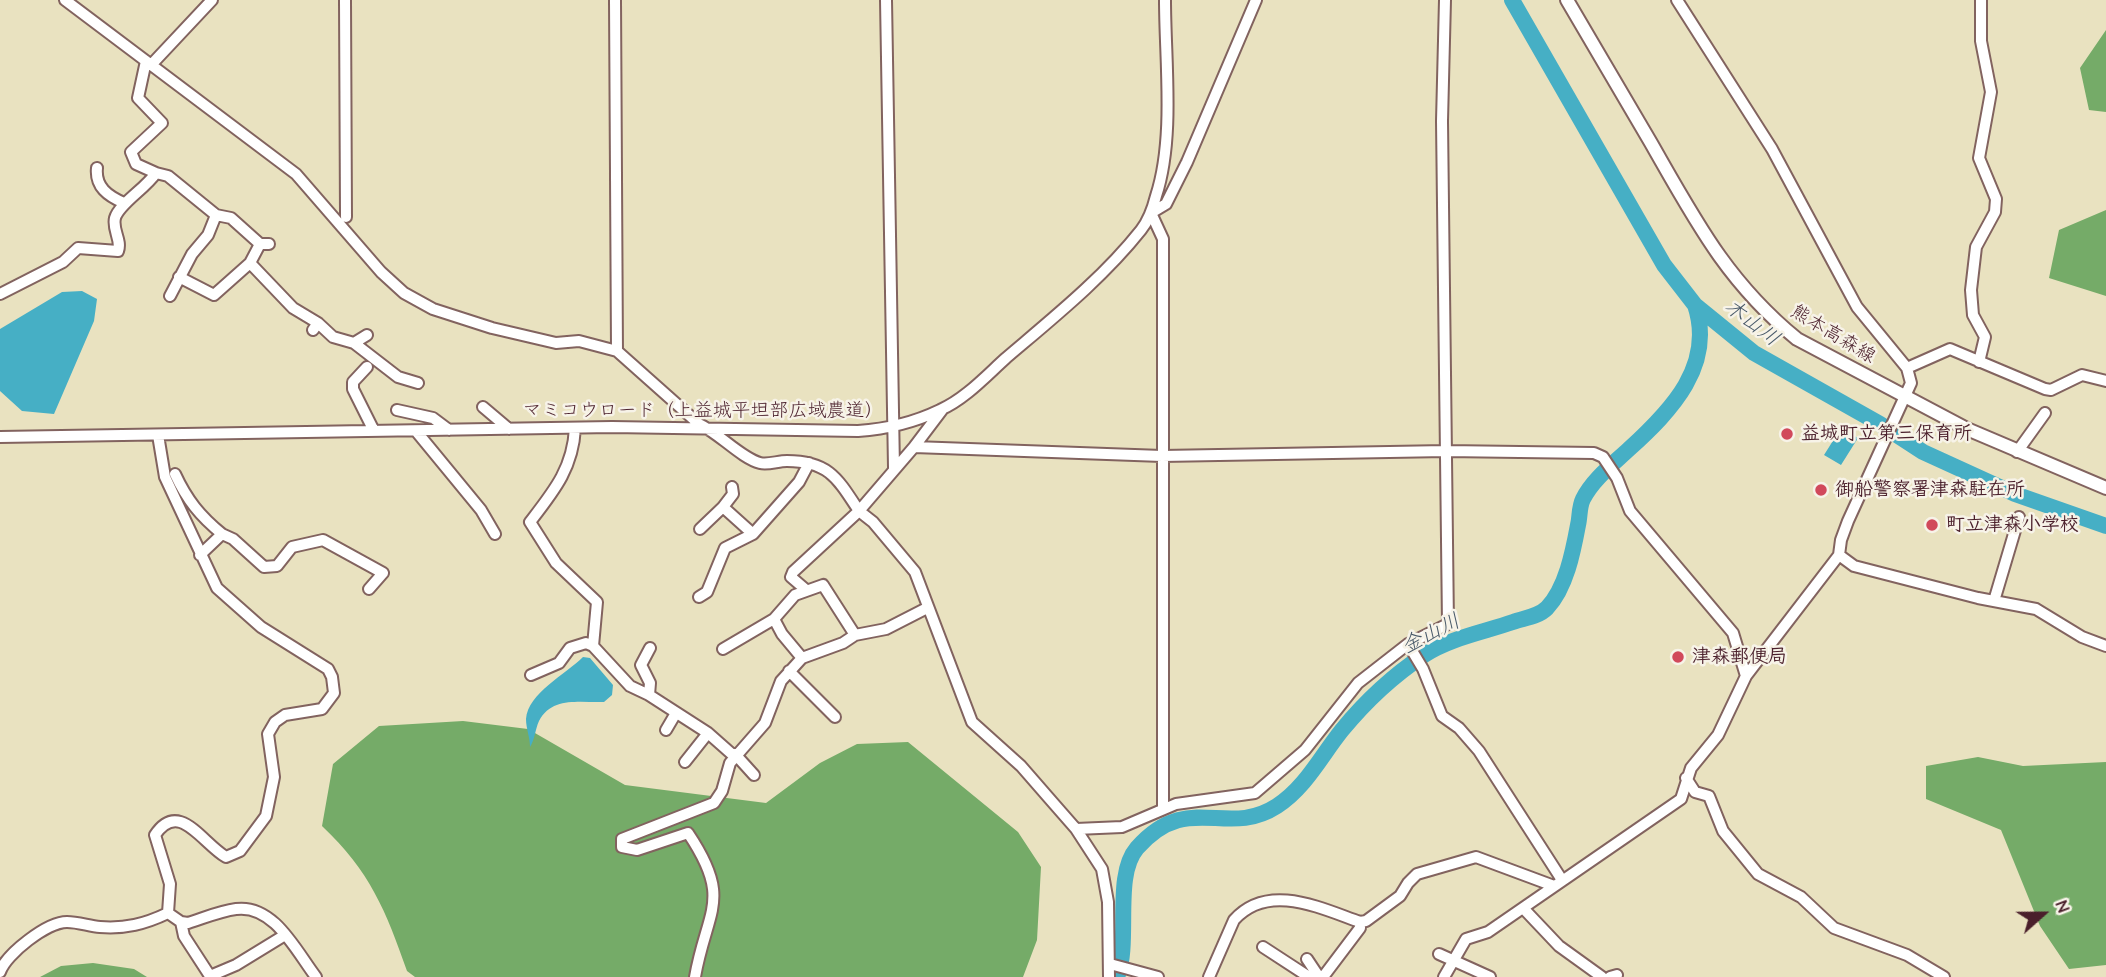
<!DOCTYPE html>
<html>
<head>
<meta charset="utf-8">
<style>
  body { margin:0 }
  #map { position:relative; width:2106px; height:977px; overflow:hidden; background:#e9e2c0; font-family:"Comic Neue",sans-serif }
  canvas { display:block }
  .north { position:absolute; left:2008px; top:879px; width:70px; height:70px; -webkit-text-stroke:5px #f7f3e8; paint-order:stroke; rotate:69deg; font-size:19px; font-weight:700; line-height:28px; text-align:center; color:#4a1f2b }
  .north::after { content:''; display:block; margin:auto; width:24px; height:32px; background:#4a1f2b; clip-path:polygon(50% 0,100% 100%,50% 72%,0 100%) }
</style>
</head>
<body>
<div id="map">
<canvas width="2106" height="977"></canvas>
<div class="north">N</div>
</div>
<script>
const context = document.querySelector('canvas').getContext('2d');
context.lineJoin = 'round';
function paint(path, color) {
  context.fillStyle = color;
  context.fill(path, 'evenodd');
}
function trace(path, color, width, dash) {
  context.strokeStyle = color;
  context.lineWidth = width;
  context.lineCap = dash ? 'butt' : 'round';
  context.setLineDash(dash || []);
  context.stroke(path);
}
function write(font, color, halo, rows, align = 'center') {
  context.font = font + ' "Comic Neue","Klee One",sans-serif';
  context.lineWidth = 5;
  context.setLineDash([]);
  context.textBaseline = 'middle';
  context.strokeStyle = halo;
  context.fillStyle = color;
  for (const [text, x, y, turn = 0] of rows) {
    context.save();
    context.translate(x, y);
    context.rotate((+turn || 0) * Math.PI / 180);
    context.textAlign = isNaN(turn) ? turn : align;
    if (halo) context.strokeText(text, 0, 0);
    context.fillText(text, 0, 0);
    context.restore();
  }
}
paint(new Path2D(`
  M2106 30V112L2089 110 2080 68Z
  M2106 210V296L2049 278 2059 230Z
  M463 721 528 729 625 785 766 803 820 763 857 744 908 742 1018 832 1041 867 1037 940 1023 977H415L407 971C386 911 370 871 322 826L333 764 379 726Z
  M1978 757 2023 766 2106 762V965L2069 969 2040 926 2001 830 1926 799V766Z
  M93 963 134 969 147 977H40L61 966Z`), '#75ab68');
paint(new Path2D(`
  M82 291 97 299 94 321 54 414 22 411 0 391V329L62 292Z
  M1841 428 1858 438 1841 465 1824 455Z
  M583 657 590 658 613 685 612 695 604 702C581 703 552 696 539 721 535 730 535 739 530 747 530 738 526 728 526 719 528 693 566 674 583 657Z`), '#46afc5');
trace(new Path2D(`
  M1512 0 1664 265 1695 305 1754 353 1880 424 1923 452 2015 494 2106 526
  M1117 977C1131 941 1113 876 1137 848 1188 790 1226 839 1277 806 1306 787 1321 756 1342 730 1365 702 1394 675 1424 655 1450 638 1484 632 1513 622 1524 618 1538 617 1547 608 1566 588 1573 552 1578 525 1580 517 1579 507 1583 499 1593 479 1613 464 1629 449 1672 410 1715 365 1695 305`), '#46afc5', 16);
const minor = new Path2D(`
  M65 0 296 174 381 272 404 293 433 309 492 328 556 343 579 341 617 351 699 424C719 433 741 458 760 463 768 465 778 461 787 461 829 461 838 479 859 511L793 572 791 577 805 589
  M345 0 346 217
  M615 0 617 351
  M886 0 894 468
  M151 65 212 0
  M97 168C95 187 108 196 124 203
  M156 173 168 176 216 215 231 218 260 244H269
  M250 263 293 308 318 323
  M179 277 214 295 250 263 260 244
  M0 294 63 262 78 248 118 251C122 240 112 230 115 218 119 204 145 189 156 173L136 164 131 152 162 123 138 98 146 61
  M170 296 192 254 208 235 216 215
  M313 330 318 323 333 337 354 343 398 377 418 383
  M354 343 367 335
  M1979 362 1985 337 1973 315 1971 290 1976 247 1995 212 1996 199 1979 158 1991 92 1981 41V0
  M367 367 353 382V389L374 431
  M1907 368 1950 349 2045 389 2051 390 2082 375 2106 381
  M483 407 509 429
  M397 410 433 418 449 430
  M942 410 914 447 859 511 873 522 915 572 972 722 1021 766 1048 797 1076 829 1102 869 1108 902 1109 977
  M575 428C573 468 554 491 530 522L556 563 597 602 593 646
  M416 431 481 510 495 534
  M158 435 165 477 217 588 261 627 328 669 332 677 334 693 322 709 285 715 275 722 268 734 274 777 266 816 240 851 226 857C202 843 179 799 155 835L170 884 168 913
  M0 437 612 427 858 431C887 429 913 423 940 410 965 399 986 376 1006 358 1053 318 1103 278 1141 230 1149 220 1153 208 1156 196 1175 138 1165 61 1165 0
  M914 447 1162 456 1446 451 1594 453 1603 457 1617 478 1630 511 1733 633 1746 676
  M2017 452 2045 413
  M175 474C187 500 200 516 222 534
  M723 507 733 494 732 487
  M700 529 723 507 753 534 799 482 809 463
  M200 555 222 534 233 539 264 567 277 566 292 547 323 540 383 573 369 589
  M1839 555 1854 566 1978 598 2036 609 2082 637 2106 646
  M699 597 707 592 725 548 753 534
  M1994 601 2019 517
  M774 619 795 595 823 585 855 635
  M1408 644 1423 669 1442 716 1459 728 1479 751 1562 880
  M650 648 641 665 650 683 649 695 708 733
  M723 649 774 619 782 634 802 658
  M789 671 835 717
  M531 675 559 663 570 648 586 643 593 646 630 686 649 695
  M666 730 676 713
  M735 754 754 775
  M685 762 708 733 734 756
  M1686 778 1695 792 1709 796 1723 831 1758 874 1801 897 1834 928 1907 955 1944 977
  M1163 808V239L1151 213 1166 204 1187 162 1256 0
  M1076 829 1122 827 1176 804 1255 793 1305 750 1358 683 1408 644 1448 624 1442 121 1445 0
  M1523 908 1559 946 1602 977
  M181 922 184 936 210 976 236 965 285 935
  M1263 947 1309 977
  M1439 954 1490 977
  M1307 959 1319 977
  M1110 964 1158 977
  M0 972C6 954 47 922 67 922 78 922 89 926 100 927 125 929 145 924 168 913L181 922 188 923C204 918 220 911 236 909 274 904 296 951 316 977
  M695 977C707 909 733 900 688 833L637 850 622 847V839L714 803 722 791 730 763 765 723 781 681 802 658 843 643 855 635 886 629 927 608
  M1209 977 1234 920C1268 882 1320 908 1360 922L1366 921 1400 896 1408 883 1417 874 1476 857 1554 886
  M1323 977 1360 928V922
  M1444 977 1466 939 1488 932 1681 799 1691 768 1718 735 1746 676 1839 555 1841 540 1848 521 1911 383 1907 368 1857 307 1772 149 1677 0
  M1610 977 1617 975`);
const major = new Path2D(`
  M1567 0C1595 48 1623 95 1651 143 1695 220 1727 282 1797 339L1967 429 2106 488`);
trace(minor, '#82635f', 14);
trace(major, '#82635f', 16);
trace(minor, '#fff', 10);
trace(major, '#fff', 12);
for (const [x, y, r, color] of [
  [1787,434,7,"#d1495b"],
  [1821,490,7,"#d1495b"],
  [1932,525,7,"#d1495b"],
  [1678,657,7,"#d1495b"]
]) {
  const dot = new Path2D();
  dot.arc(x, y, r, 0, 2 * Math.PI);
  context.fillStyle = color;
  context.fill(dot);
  trace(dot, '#f7f3e8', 2.5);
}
write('19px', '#4a1f2b', '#f7f3e8', [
  ["熊本高森線",1833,334,31],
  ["マミコウロード（上益城平坦部広域農道）",703,411]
]);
write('bold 19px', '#4a1f2b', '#f7f3e8', [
  ["益城町立第三保育所",1801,434],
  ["御船警察署津森駐在所",1835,490],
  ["町立津森小学校",1946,525],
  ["津森郵便局",1692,657]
], 'left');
write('italic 21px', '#485969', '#f7f3e8', [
  ["木山川",1752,323,37],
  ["金山川",1431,634,-27]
]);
</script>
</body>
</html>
